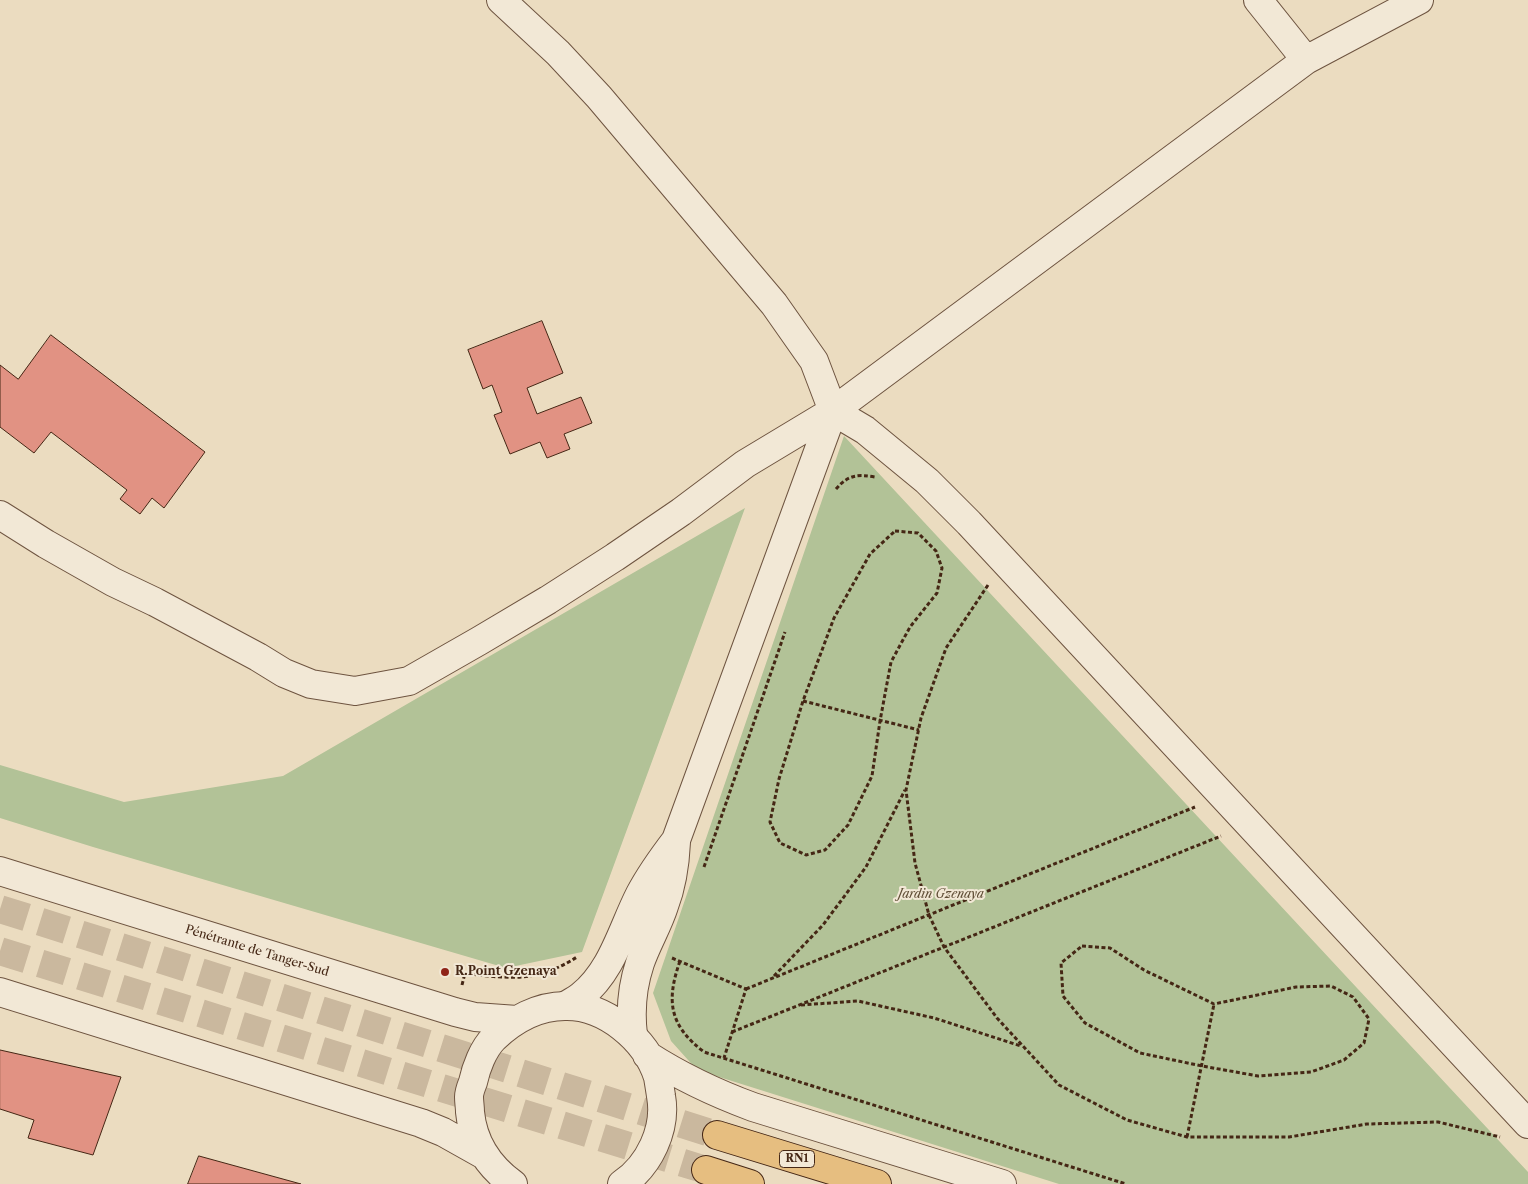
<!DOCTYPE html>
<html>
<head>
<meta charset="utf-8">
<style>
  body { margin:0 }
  canvas { display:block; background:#ebdcc0 }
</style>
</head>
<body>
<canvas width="1528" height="1184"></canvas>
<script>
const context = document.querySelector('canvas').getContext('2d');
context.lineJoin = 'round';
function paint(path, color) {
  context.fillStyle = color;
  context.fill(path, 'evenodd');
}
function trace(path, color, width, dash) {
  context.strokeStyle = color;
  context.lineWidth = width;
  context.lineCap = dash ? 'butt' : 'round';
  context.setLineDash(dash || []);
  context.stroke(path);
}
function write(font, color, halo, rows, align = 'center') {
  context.font = font + ' "Libre Caslon Text",serif';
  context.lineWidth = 4;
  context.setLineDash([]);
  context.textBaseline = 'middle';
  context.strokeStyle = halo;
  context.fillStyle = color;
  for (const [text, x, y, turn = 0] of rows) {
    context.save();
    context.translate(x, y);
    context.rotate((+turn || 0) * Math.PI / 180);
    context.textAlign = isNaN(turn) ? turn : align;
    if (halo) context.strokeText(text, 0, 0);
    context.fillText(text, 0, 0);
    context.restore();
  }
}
paint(new Path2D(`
  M844 436 1528 1172V1184H1059L697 1070 671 1041 653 993Z
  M745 508 582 952 506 968 93 847 0 818V765L124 802 283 776Z`), '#b2c297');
const building = new Path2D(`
  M542 321 563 373 527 388 537 414 581 397 592 423 564 434 570 449 547 458 540 442 510 454 494 415 502 412 492 385 483 389 468 350Z
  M51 335 205 452 164 508 152 498 140 514 120 499 127 490 51 432 34 453 0 427V365L18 379Z
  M0 1050 121 1077 93 1155 28 1138 34 1120 0 1109Z
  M199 1156 301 1184H188Z`);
paint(building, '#e19283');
trace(building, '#452715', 1);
trace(new Path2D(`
  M0 909 717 1135
  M0 951 706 1170`), '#cab89e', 28, [28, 14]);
const minor = new Path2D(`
  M501 0 558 53 599 97 774 304 814 361 833 411 865 430 927 481 969 523 1528 1124
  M1258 0 1306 60
  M0 515 46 544 113 582 155 602 258 657 284 673 311 684 355 691 409 681 479 641 548 600 615 557 681 512 745 464 833 411 1306 60 1419 0
  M565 1006C570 1003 576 1000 581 996 613 970 622 929 640 894 650 875 663 857 676 840L833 411
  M633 1035C630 1010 632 987 640 963 647 943 658 925 664 906 672 885 675 864 676 842`);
const tertiary = new Path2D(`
  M0 871 455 1012 475 1017 517 1020
  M0 992 421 1123 443 1132 484 1155
  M647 1055C681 1077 715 1093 753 1107L1002 1184
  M513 1184C488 1166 473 1143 470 1112 470 1107 469 1102 469 1097 469 1092 471 1087 473 1082 476 1068 483 1049 494 1038 513 1020 538 1006 565 1006 605 1005 646 1039 658 1077 659 1083 660 1089 661 1096 667 1129 649 1166 622 1184`);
const trunk = new Path2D(`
  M717 1135 877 1184
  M706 1170 750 1184`);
trace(minor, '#6e5440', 30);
trace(tertiary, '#6e5440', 30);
trace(trunk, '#452715', 30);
trace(new Path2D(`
  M836 489C848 475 857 474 875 477
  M895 531 918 533 936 551 942 568 937 593 910 627 891 662 880 721 872 776 848 825 825 850 806 855 780 843 770 822 779 779 803 701 834 618 870 554Z
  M988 585 946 648 921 718 906 790 915 863 929 915 944 947 997 1018 1059 1085 1127 1120 1187 1137H1289L1367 1124 1438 1122 1500 1137
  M803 701 919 730
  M704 867 785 632
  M1082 946 1110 948 1144 970 1214 1004 1296 987 1331 986 1353 997 1369 1019 1364 1043 1344 1060 1311 1072 1258 1076 1202 1066 1140 1053 1085 1023 1063 996 1061 963Z
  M672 958 746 989 724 1058
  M680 961C666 1001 669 1025 704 1052L1126 1184
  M774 976 823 925 866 867 905 790
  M462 985 465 973C482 976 512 979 529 976 546 974 563 966 577 957
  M746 989 1195 807
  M801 1005 858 1001 934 1018 1021 1046
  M732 1032 1221 836
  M1187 1137 1214 1004`), '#452715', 3, [4, 2.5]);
trace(minor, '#f2e8d6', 28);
trace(tertiary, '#f2e8d6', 28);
trace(trunk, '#e6be80', 28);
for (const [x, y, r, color] of [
  [445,972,5,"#8f2418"]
]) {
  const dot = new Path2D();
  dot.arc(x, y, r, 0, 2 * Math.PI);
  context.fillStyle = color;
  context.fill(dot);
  trace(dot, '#f2e8d6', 2);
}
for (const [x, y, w] of [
  [797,1159,35]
]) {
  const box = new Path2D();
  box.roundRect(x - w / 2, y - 8.5, w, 17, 4);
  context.fillStyle = '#f2e8d6';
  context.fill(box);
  trace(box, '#452715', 1);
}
write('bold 11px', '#452715', null, [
  ["RN1",797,1159]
]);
write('italic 12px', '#604e36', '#f2e8d6', [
  ["Jardin Gzenaya",941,895]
]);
write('12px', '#452715', '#f2e8d6', [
  ["Pénétrante de Tanger-Sud",257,951,17]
]);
write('bold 12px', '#452715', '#f2e8d6', [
  ["R.Point Gzenaya",455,972]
], 'left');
</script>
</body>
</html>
